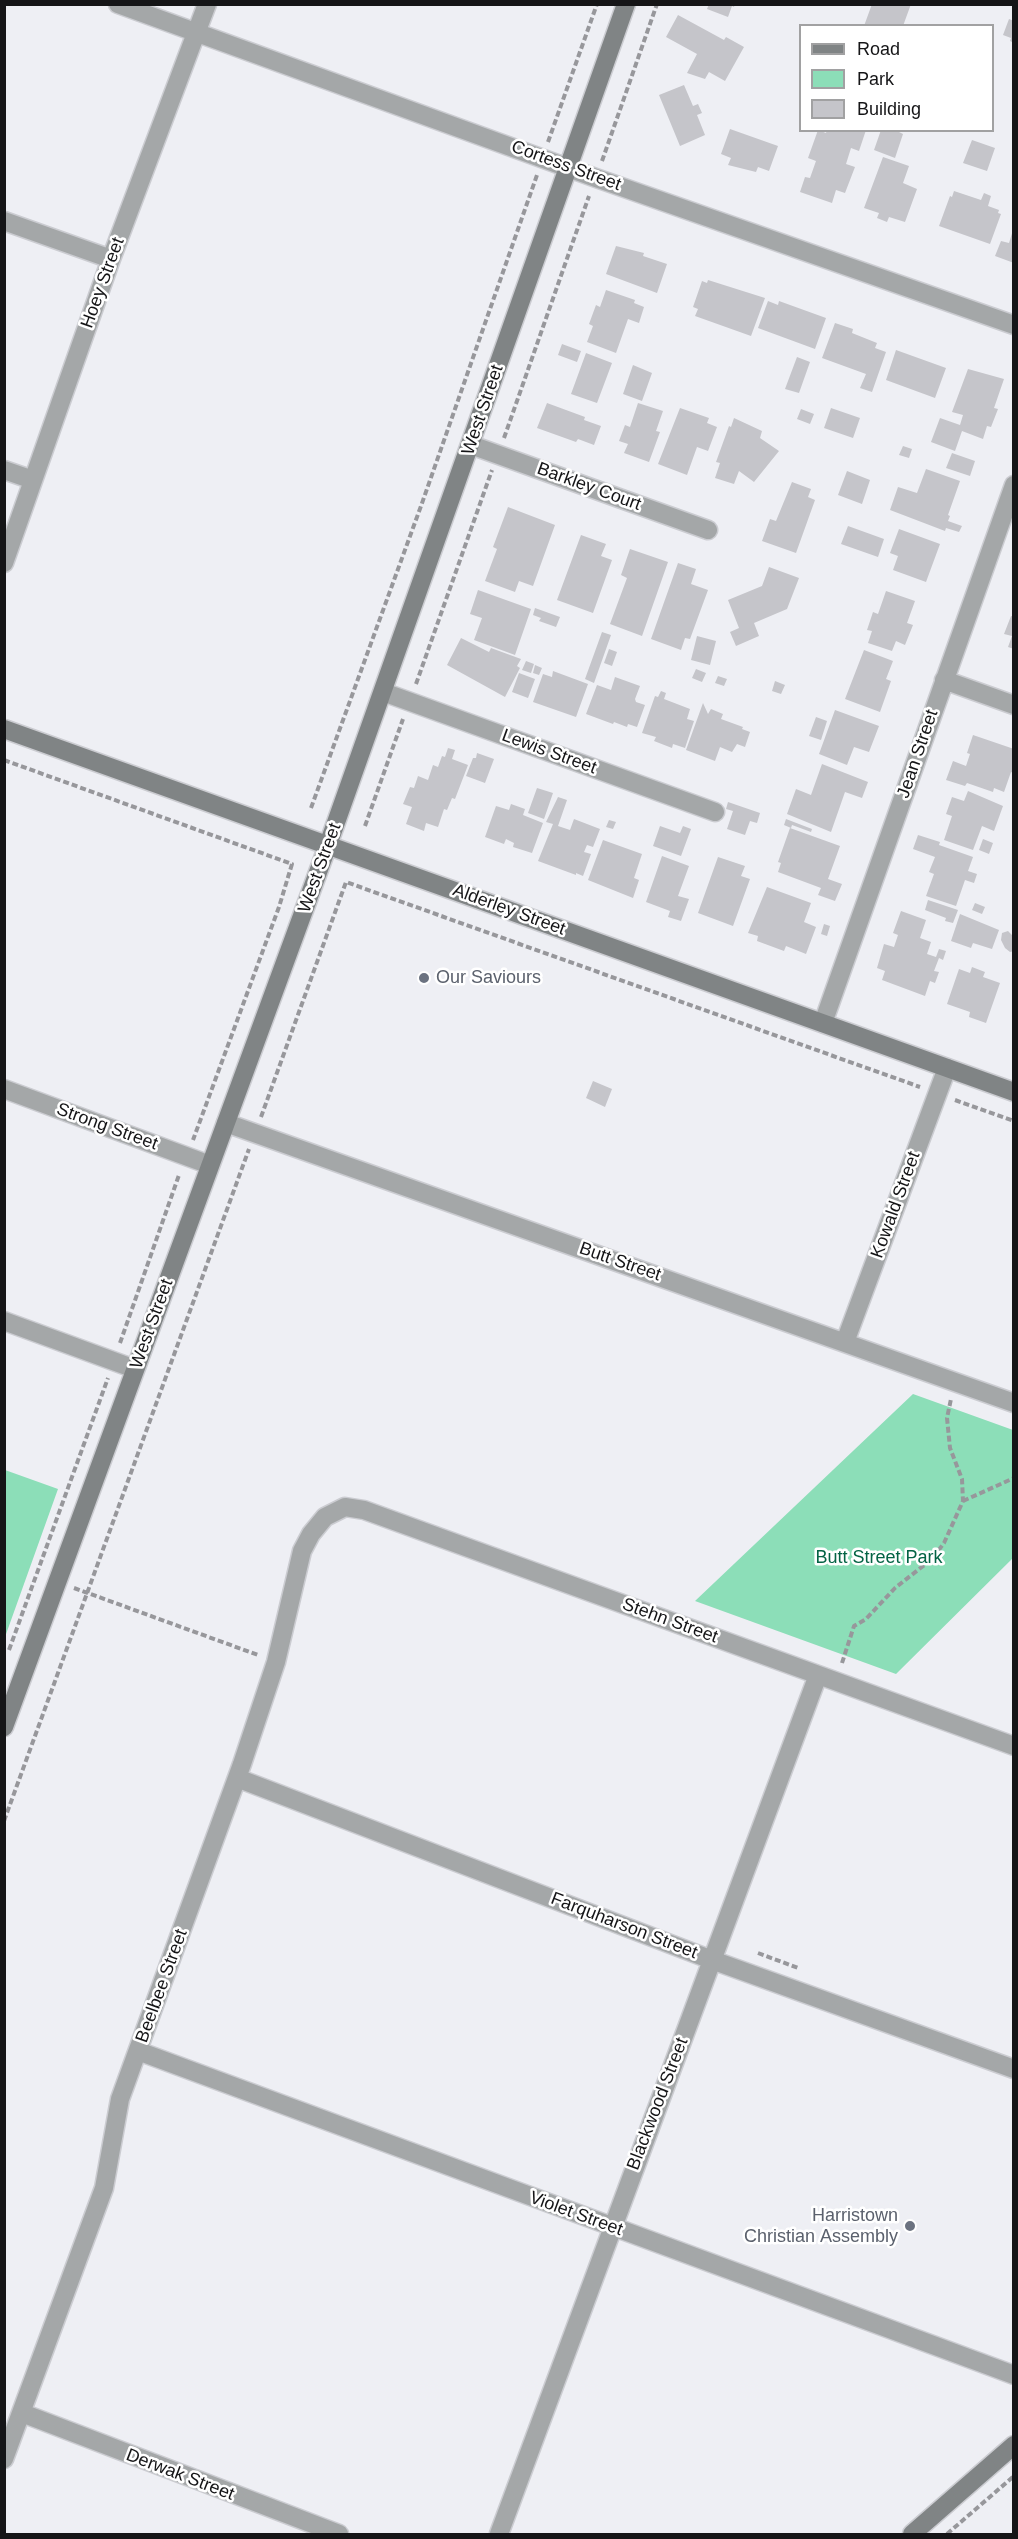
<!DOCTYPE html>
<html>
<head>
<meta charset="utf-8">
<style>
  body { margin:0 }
  #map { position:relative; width:1018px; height:2539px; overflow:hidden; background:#eeeff4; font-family:Helvetica,sans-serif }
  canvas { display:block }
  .frame { position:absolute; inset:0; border:6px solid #151517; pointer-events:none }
  .legend { position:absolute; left:799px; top:24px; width:195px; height:108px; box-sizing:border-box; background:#fff; border:2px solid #a1a1a2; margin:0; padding:8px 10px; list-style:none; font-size:18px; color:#151517 }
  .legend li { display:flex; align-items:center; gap:12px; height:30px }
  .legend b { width:30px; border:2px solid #a1a1a2 }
</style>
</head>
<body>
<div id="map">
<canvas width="1018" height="2539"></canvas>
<div class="frame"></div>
<ul class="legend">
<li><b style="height:8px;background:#808485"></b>Road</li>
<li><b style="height:16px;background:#8cdeb8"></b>Park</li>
<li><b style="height:16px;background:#c5c5ca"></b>Building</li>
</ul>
</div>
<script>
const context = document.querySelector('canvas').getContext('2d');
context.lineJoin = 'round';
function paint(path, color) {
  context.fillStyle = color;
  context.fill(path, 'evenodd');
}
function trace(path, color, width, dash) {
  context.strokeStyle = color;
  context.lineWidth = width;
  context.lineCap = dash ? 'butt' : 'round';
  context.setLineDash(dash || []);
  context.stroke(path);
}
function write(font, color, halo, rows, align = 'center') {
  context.font = font + ' Helvetica,sans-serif';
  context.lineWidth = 5;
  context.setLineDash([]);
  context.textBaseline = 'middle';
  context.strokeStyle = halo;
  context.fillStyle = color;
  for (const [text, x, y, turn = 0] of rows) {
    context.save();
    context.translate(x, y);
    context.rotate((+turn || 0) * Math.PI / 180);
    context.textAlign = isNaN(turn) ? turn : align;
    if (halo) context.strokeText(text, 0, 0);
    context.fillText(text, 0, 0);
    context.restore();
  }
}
paint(new Path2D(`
  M913 1394 1013 1430V1558L896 1674 695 1601Z
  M5 1470 58 1489 5 1637 4 1470Z`), '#8cdeb8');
paint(new Path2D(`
  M709 4H735L734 7 732 6 728 17 707 9Z
  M872 4H911L903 26H864Z
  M678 15 724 40 726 37 744 47 725 81 709 72 705 79 687 73 697 54 666 37Z
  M1009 19 1014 21V43L1010 41 1011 38 1003 35Z
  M684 85 693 106 698 104 702 113 697 115 705 135 680 146 659 95Z
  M730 129 778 146 769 171 758 167 756 172 728 165 731 158 721 154Z
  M818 130 826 133 827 130H866L859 151 851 148 846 164 855 167 845 193 836 190 832 203 800 192 805 177 810 178 816 161 808 158Z
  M881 130H895L903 134 895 158 874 150Z
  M972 140 995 148 987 171 963 163Z
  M883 157 909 166 903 183 917 189 905 222 889 217 887 222 877 218 879 213 864 208Z
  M954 191 981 200 984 193 991 196 988 206 999 210 998 213 1001 214 990 244 939 226 950 196 952 197Z
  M1013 230H1014V263L995 256 1001 241 1009 243Z
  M616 246 644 253 643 256 667 264 657 293 606 274Z
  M708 280 765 298 751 336 695 316 698 309 693 307 702 281 707 283Z
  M606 290 635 300 634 303 644 307 639 323 628 319 616 353 587 342 593 326 589 324 596 305 600 307Z
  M768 301 778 305 779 301 826 318 815 349 758 328Z
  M835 323 853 329 852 333 877 343 875 348 886 352 872 392 860 388 866 374 822 358Z
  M562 344 581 351 577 362 558 355Z
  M896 350 946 368 935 398 886 380Z
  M586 353 612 363 597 403 571 394Z
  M797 357 810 362 799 393 785 389Z
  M633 365 652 373 642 401 623 394Z
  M968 369 1004 379 994 408 998 409 991 427 987 426 983 439 962 431 955 451 931 442 940 418 960 425 963 415 952 412Z
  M547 403 585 417 584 420 601 426 594 445 578 439 576 442 537 428Z
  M638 403 663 411 656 431 660 432 649 462 624 453 628 444 619 441 625 425 630 427Z
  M680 408 709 418 707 423 717 427 708 451 697 447 687 475 658 464Z
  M831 408 860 418 853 438 824 428Z
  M801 409 814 414 810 424 797 419Z
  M734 418 762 431 760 438 779 451 754 482 739 471 734 484 715 478 720 463 716 462 729 426 731 427Z
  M903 446 912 449 909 458 899 455Z
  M952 453 975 461 970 476 946 468Z
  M926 469 960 481 948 515 950 516 948 521 962 526 959 532 946 528 945 531 890 510 898 487 917 493Z
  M847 471 870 480 862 504 838 495Z
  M792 482 811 489 808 497 815 500 796 553 762 541 770 519 776 521Z
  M508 507 555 525 533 586 519 581 515 592 485 581 497 549 493 547Z
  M848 526 884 539 878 557 841 544Z
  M899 529 940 544 926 582 893 570 898 556 890 553Z
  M581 535 606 544 601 556 612 560 593 613 557 600Z
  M630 549 668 562 642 636 610 624 627 578 621 575Z
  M678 563 696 569 691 584 708 590 690 639 685 638 681 650 651 639Z
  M769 567 799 578 787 609 754 623 759 636 736 646 730 632 739 628 728 600 762 586Z
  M478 590 531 609 515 655 474 640 482 618 470 614Z
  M886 591 915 601 907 623 913 625 905 645 896 641 892 651 868 643 872 631 867 630 873 612 878 614Z
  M535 608 560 617 556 627 539 621 541 618 533 615Z
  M1011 616 1014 617V649L1008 647 1012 636 1004 634Z
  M602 632 611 635 594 683 585 679Z
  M697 636 716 641 710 665 691 660Z
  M461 638 489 652 491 648 521 659 517 666 520 668 505 697 447 665Z
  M609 649 617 652 612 666 604 663Z
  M864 650 893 661 886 679 891 681 880 712 845 699Z
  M526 661 534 664 531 673 522 670Z
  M535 665 542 668 539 675 533 673Z
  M696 669 706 673 702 682 692 678Z
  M553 671 588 684 576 717 533 702 543 674 552 677Z
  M519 673 535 679 528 698 512 692Z
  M718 676 727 679 724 686 715 683Z
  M615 677 640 686 635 699 636 702 645 705 637 727 628 724 627 727 614 722 613 724 586 714 597 685 611 690Z
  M775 681 785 685 781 694 772 691Z
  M661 691 666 693 664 699 690 709 687 719 694 721 685 748 673 744 672 748 654 741 656 737 642 733 655 696 658 697Z
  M703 703 708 714 711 709 723 714 721 719 743 727 742 729 750 732 745 747 737 744 732 752 720 747 715 761 686 750Z
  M835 710 879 726 869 752 854 747 847 765 819 754Z
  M816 717 827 721 821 740 809 736Z
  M973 735 1014 749V771L1013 773 1011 772 1004 792 994 788 993 792 967 783 965 786 946 780 953 761 966 766 970 754 967 753Z
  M448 748 455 750 452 759 468 765 455 799 452 798 447 810 444 809 438 827 426 823 424 831 406 824 412 807 403 804 410 787 414 788 418 776 428 780 433 765 438 767 442 756 445 757Z
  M477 753 494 759 485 783 466 776 473 758H476Z
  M822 764 868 782 862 798 845 792 831 832 787 814 796 789 811 795Z
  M537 788 553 793 544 819 528 813Z
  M968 791 1003 806 994 831 982 826 973 850 944 840 952 816 946 814 952 797 964 801Z
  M558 797 567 800 558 826 570 830 574 819 600 829 593 847 587 845 584 852 591 854 583 876 576 873V875L538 861 553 824 546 822Z
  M728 802 760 813 757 823 750 821 745 835 727 829 733 811 726 809Z
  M511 804 525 809 523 815 543 823 532 853 513 847 514 843 506 839 504 844 485 837 496 806 509 810Z
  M786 819 812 829 811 832 792 825 791 828 784 825Z
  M609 820 616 822 613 829 606 827Z
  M660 826 680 833 683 826 691 829 681 856 653 846Z
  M790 828 840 846 828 879 842 884 835 901 818 895 821 888 778 872 781 863 778 862Z
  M918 835 940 842 939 845 973 857 968 871 977 874 974 883 965 880 956 906 926 896 934 874 929 872 935 857 913 849Z
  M983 839 993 843 989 854 979 850Z
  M603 840 642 854 634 878 639 880 633 898 588 880Z
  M662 856 689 866 678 896 689 899 681 921 668 917 670 911 646 902Z
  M718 857 745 866 741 876 750 879 733 926 698 913Z
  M767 887 811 903 804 922 816 927 806 954 786 946 784 951 757 941 758 936 748 933Z
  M928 900 958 910 953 923 945 921 946 918 925 910Z
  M975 903 985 907 982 914 972 910Z
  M901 911 926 920 920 938 931 942 927 954 936 957 939 949 946 951 943 960 939 958 934 971 939 972 935 983 930 981 925 996 882 980 885 971 877 968 884 944 894 947 898 935 893 933Z
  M960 914 999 930 992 949 973 943 971 948 951 941Z
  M824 924 830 926 827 936 821 934Z
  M1008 931 1014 937V951L1010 952 1005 948 1001 940 1002 933Z
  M972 967 985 972 983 977 1000 983 986 1023 969 1017 970 1012 947 1004 959 969 970 973Z
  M593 1081 612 1089 605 1107 586 1098Z`), '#c5c5ca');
const street = new Path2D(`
  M118 4 596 178 1014 325
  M4 221 111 259
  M471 445 708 530
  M4 470 33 480
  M4 563 111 259 207 4
  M944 680 1014 705
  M383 692 715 812
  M823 1023 1014 485
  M4 1089 210 1165
  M226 1123 1014 1403
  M4 1321 135 1369
  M845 1342 947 1068
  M237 1778 712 1960 1014 2069
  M138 2051 1014 2375
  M22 2413 339 2534
  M4 2459 104 2188 120 2099 242 1764 276 1662 302 1551 311 1534 325 1517 345 1507 364 1510 1014 1746
  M499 2534 818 1675`);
const secondary = new Path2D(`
  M4 729 1014 1092
  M4 1727 328 845 626 4
  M912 2534 1014 2445`);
trace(street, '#cbccd1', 21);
trace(secondary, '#cbccd1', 21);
trace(new Path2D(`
  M548 142 597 4
  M602 161 657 4
  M504 438 589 196
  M416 684 492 470
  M4 760 292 864 279 907 193 1140
  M311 808 421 506 537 175
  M365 826 403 719
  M955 1100 1014 1121
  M261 1117 346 882 920 1087
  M120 1343 179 1175
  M963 1501 1014 1478
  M74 1588 258 1655
  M9 1650 108 1378
  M842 1663 854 1626 866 1619 895 1588 932 1559 944 1543 963 1501 962 1479 950 1448 947 1418 951 1399
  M4 1821 249 1149
  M758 1953 798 1968
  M947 2534 1014 2476`), '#97979b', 4, [6, 3]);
trace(street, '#a4a7a8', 18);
trace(secondary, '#808485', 18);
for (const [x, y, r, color] of [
  [424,978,6,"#6b7280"],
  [910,2226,6,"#6b7280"]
]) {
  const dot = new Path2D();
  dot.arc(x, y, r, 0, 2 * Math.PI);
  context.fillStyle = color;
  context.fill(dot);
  trace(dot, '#fff', 2);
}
write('18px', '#151517', '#fff', [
  ["Cortess Street",566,166,20],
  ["Hoey Street",103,283,-70],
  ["West Street",483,410,-71],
  ["Barkley Court",589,487,20],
  ["Lewis Street",549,752,20],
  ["Jean Street",918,754,-71],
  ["West Street",320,868,-70],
  ["Alderley Street",509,910,20],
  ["Strong Street",107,1127,20],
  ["Kowald Street",896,1205,-70],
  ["Butt Street",620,1262,19],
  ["West Street",152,1324,-70],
  ["Stehn Street",670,1621,20],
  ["Farquharson Street",624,1926,21],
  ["Beelbee Street",162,1986,-70],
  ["Blackwood Street",658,2104,-69],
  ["Violet Street",576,2214,20],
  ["Derwak Street",180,2475,21]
]);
write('18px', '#5b616d', '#fff', [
  ["Our Saviours",436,978],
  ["Harristown",898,2216,"right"],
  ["Christian Assembly",898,2237,"right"]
], 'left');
write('18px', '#036344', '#fff', [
  ["Butt Street Park",879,1558]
]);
</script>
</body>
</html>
